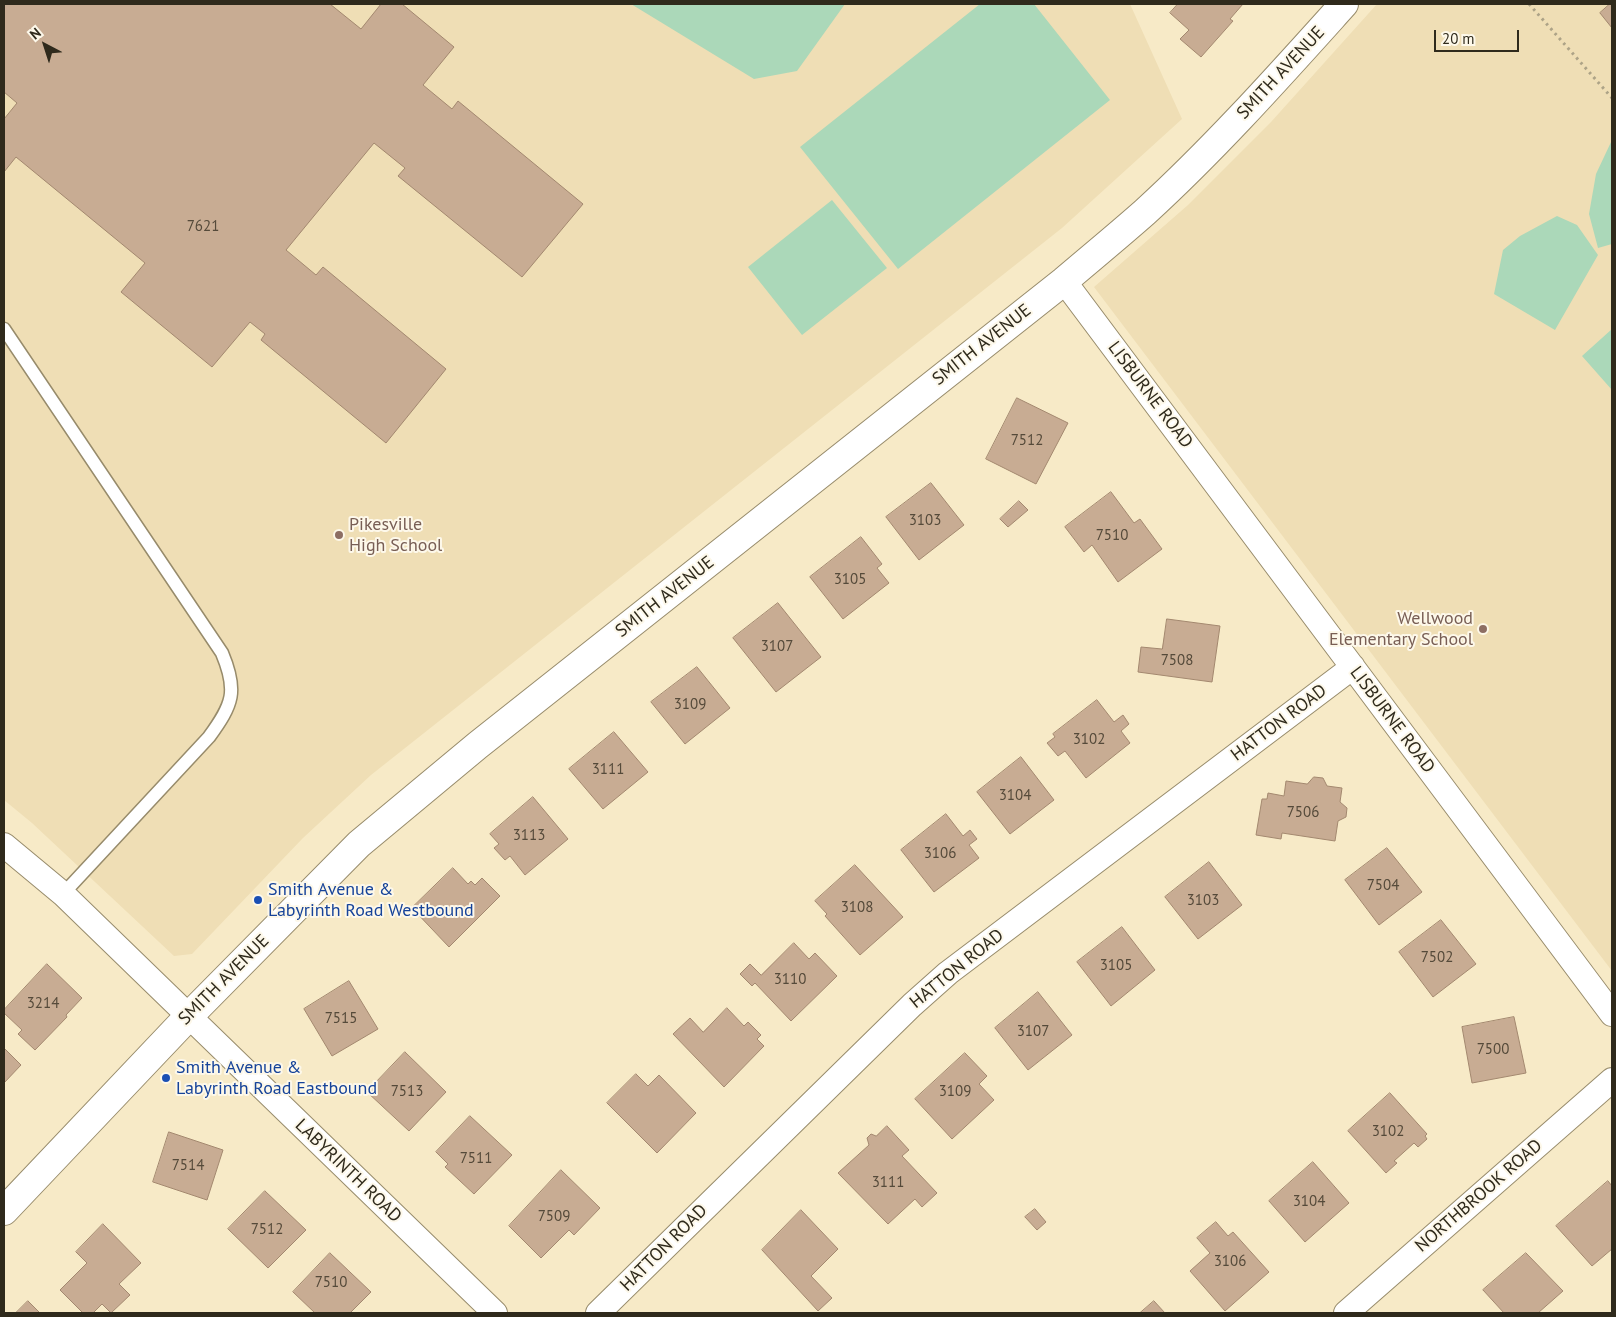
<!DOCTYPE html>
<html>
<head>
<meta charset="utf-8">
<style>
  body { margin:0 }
  #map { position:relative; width:1616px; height:1317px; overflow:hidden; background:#f7eac7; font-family:"PT Sans",sans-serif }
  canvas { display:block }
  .frame { position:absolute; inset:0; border:5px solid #2f2a1c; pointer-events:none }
  .north { position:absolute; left:20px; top:20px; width:50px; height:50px; -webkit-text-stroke:4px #fdf8ea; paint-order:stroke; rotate:320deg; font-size:14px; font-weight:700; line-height:20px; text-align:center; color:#2f2a1c }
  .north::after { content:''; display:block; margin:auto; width:18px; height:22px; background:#2f2a1c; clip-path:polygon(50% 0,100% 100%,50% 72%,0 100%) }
  .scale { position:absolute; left:1434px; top:30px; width:85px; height:22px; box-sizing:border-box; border:2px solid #2f2a1c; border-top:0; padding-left:6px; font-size:15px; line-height:18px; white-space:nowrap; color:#2f2a1c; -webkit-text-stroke:4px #fdf8ea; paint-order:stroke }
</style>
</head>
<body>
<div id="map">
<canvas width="1616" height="1317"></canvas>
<div class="frame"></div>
<div class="north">N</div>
<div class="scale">20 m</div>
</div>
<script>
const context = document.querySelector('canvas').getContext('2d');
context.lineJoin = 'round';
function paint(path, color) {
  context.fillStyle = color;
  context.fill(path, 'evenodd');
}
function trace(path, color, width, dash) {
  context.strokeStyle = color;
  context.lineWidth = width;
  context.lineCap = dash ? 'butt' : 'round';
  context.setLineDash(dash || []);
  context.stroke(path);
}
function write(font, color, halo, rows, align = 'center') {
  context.font = font + ' "PT Sans",sans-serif';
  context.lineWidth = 4;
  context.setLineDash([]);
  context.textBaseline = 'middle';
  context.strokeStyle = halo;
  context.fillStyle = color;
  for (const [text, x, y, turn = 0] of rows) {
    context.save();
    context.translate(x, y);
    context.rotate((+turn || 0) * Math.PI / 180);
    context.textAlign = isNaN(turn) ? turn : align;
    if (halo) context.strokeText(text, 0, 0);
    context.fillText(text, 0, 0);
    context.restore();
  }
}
paint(new Path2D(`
  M4 4H1130L1182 119 1062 228 371 775 303 838 192 954 174 956 32 823 4 800Z
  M1377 4H1612V971L1094 287 1188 205 1271 122Z`), '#efdeb5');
paint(new Path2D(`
  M631 4H845L797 71 754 79Z
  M980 4H1034L1110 100 898 269 800 147Z
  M1612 140V244L1598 248 1589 214 1596 174Z
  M832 200 887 268 802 335 748 267Z
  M1557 216 1577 225 1598 255 1555 330 1494 294 1503 250 1520 236Z
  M1612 329V390L1582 356Z`), '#abd8b9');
const building = new Path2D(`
  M4 4H330L361 29 381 4H402L454 47 423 85 452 109 458 101 583 204 522 277 398 176 405 168 374 143 286 250 316 275 323 267 446 369 386 443 261 340 265 334 250 322 212 367 121 292 145 263 16 157 4 172V119L17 103 4 92Z
  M1178 4H1243L1230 19 1233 21 1201 57 1180 39 1189 30 1170 13Z
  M1610 4H1612V28L1600 13Z
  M1017 398 1068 423 1036 484 986 459Z
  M931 483 964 525 919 560 886 517Z
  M1111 492 1134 523 1140 519 1162 549 1118 582 1092 545 1084 552 1065 527Z
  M1019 501 1028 510 1008 527 1000 519Z
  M861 537 882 564 877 568 889 583 843 619 810 577Z
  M778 603 821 657 776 692 733 638Z
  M1167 619 1220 626 1212 682 1138 672 1141 647 1162 649Z
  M697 667 730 708 685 744 651 702Z
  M1097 700 1114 722 1123 715 1129 724 1121 731 1130 743 1086 778 1065 751 1058 756 1047 743 1055 737 1053 734Z
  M614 732 648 772 603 809 569 769Z
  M1021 757 1054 800 1010 834 977 792Z
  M1314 777 1323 778 1327 786 1342 788 1340 802 1347 808 1346 817 1338 821 1335 841 1282 833 1281 839 1256 835 1262 799H1267L1268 793 1284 796 1286 781 1307 784Z
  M533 797 568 839 525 875 510 856 505 860 494 848 499 844 490 834Z
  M946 814 963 836 970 830 977 839 969 845 979 858 934 892 901 850Z
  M1387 848 1422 892 1379 925 1345 880Z
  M1209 862 1242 905 1198 939 1165 897Z
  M855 865 903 917 860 955 825 916 827 914 815 901Z
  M453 868 468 884 471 881 475 885 482 878 500 896 449 947 412 908Z
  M1441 920 1476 964 1433 997 1399 952Z
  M1122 927 1155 970 1111 1006 1077 962Z
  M794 943 809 959 815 953 837 976 791 1021 755 983 752 986 740 974 750 964 761 975Z
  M47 964 82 998 66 1015 67 1017 35 1050 18 1034 22 1030 4 1013V1010Z
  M349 981 378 1029 332 1056 304 1009Z
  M1038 992 1072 1035 1028 1070 995 1028Z
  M727 1008 744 1026 748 1022 761 1035 757 1039 764 1046 724 1087 673 1034 690 1018 703 1032Z
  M1514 1017 1526 1073 1472 1083 1462 1027Z
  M4 1048 21 1065 4 1083Z
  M405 1052 446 1092 409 1131 367 1092Z
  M965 1053 987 1076 979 1084 994 1100 952 1139 915 1099Z
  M636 1074 648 1086 659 1075 696 1113 657 1153 607 1103Z
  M1390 1093 1427 1134 1425 1136 1427 1139 1418 1147 1414 1143 1394 1161 1397 1163 1386 1173 1348 1131Z
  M470 1116 512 1155 474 1194 445 1167 448 1164 436 1152Z
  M887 1126 909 1150 902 1156 937 1193 922 1207 915 1199 888 1224 838 1173 869 1145 867 1138 871 1134 876 1136Z
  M169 1132 223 1150 207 1200 153 1182Z
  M1313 1162 1349 1203 1305 1242 1269 1201Z
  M561 1170 600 1208 574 1235 569 1230 541 1258 509 1226Z
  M1608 1181 1612 1186V1249L1592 1266 1556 1226Z
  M265 1191 306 1230 268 1268 228 1229Z
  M1035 1209 1046 1222 1037 1230 1025 1217Z
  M801 1210 838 1249 811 1276 832 1298 818 1311 762 1250Z
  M1216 1222 1228 1236 1233 1232 1269 1272 1225 1311 1190 1271 1210 1253 1197 1238Z
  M103 1224 141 1263 119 1284 130 1295 111 1313 102 1304 93 1313H83L60 1290 87 1263 76 1252Z
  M330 1253 371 1292 350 1313H315L293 1292Z
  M1526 1253 1563 1291 1538 1313H1504L1483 1290Z
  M28 1301 40 1313H19L17 1312Z
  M1154 1301 1165 1313H1140Z`);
paint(building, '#c8ac93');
trace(building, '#a3886f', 1);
const lane = new Path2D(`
  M4 329 222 653C238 691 233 704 209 737L63 894`);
const street = new Path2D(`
  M1064 281 1612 1014
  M4 845 63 894 495 1313
  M598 1313 912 1005 948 973 1353 667
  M1346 1313 1612 1080`);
const secondary = new Path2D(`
  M4 1211 189 1016 359 844 478 745 1064 281C1091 258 1119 235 1145 212 1216 147 1280 75 1344 4`);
trace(lane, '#978b6b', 15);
trace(street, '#978b6b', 26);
trace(secondary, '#978b6b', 30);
trace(new Path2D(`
  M1529 4 1612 98`), '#ada387', 3, [2.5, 4]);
trace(lane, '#fff', 12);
trace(street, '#fff', 24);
trace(secondary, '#fff', 28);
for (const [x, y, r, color] of [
  [339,535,5,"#8d6e63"],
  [1483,629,5,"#8d6e63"],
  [258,900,5,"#1a4fb4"],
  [166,1078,5,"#1a4fb4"]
]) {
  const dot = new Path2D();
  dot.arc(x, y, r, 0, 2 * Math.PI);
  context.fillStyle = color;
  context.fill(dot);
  trace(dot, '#fdf8ea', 2);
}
write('15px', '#554a3a', null, [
  ["7621",203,227],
  ["7512",1027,441],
  ["3103",925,521],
  ["7510",1112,536],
  ["3105",850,580],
  ["3107",777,647],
  ["7508",1177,661],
  ["3109",690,705],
  ["3102",1089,740],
  ["3111",608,770],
  ["3104",1015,796],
  ["7506",1303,813],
  ["3113",529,836],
  ["3106",940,854],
  ["7504",1383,886],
  ["3103",1203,901],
  ["3108",857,908],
  ["7502",1437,958],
  ["3105",1116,966],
  ["3110",790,980],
  ["3214",43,1004],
  ["7515",341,1019],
  ["3107",1033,1032],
  ["7500",1493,1050],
  ["7513",407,1092],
  ["3109",955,1092],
  ["3102",1388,1132],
  ["7511",476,1159],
  ["7514",188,1166],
  ["3111",888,1183],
  ["3104",1309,1202],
  ["7509",554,1217],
  ["7512",267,1230],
  ["3106",1230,1262],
  ["7510",331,1283]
]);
write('18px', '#2f2a1c', '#fdf8ea', [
  ["SMITH AVENUE",1281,73,-47],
  ["SMITH AVENUE",982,345,-38],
  ["LISBURNE ROAD",1150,395,53],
  ["SMITH AVENUE",665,597,-38],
  ["LISBURNE ROAD",1392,720,53],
  ["HATTON ROAD",1279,723,-37],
  ["HATTON ROAD",957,969,-39],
  ["SMITH AVENUE",224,980,-45],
  ["LABYRINTH ROAD",348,1171,44],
  ["NORTHBROOK ROAD",1479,1196,-41],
  ["HATTON ROAD",664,1248,-45]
]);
write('18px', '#785e54', '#fdf8ea', [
  ["Pikesville",349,525],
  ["High School",349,546],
  ["Wellwood",1473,619,"right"],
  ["Elementary School",1473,640,"right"]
], 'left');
write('18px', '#164399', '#fdf8ea', [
  ["Smith Avenue &",268,890],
  ["Labyrinth Road Westbound",268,911],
  ["Smith Avenue &",176,1068],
  ["Labyrinth Road Eastbound",176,1089]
], 'left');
</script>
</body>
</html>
